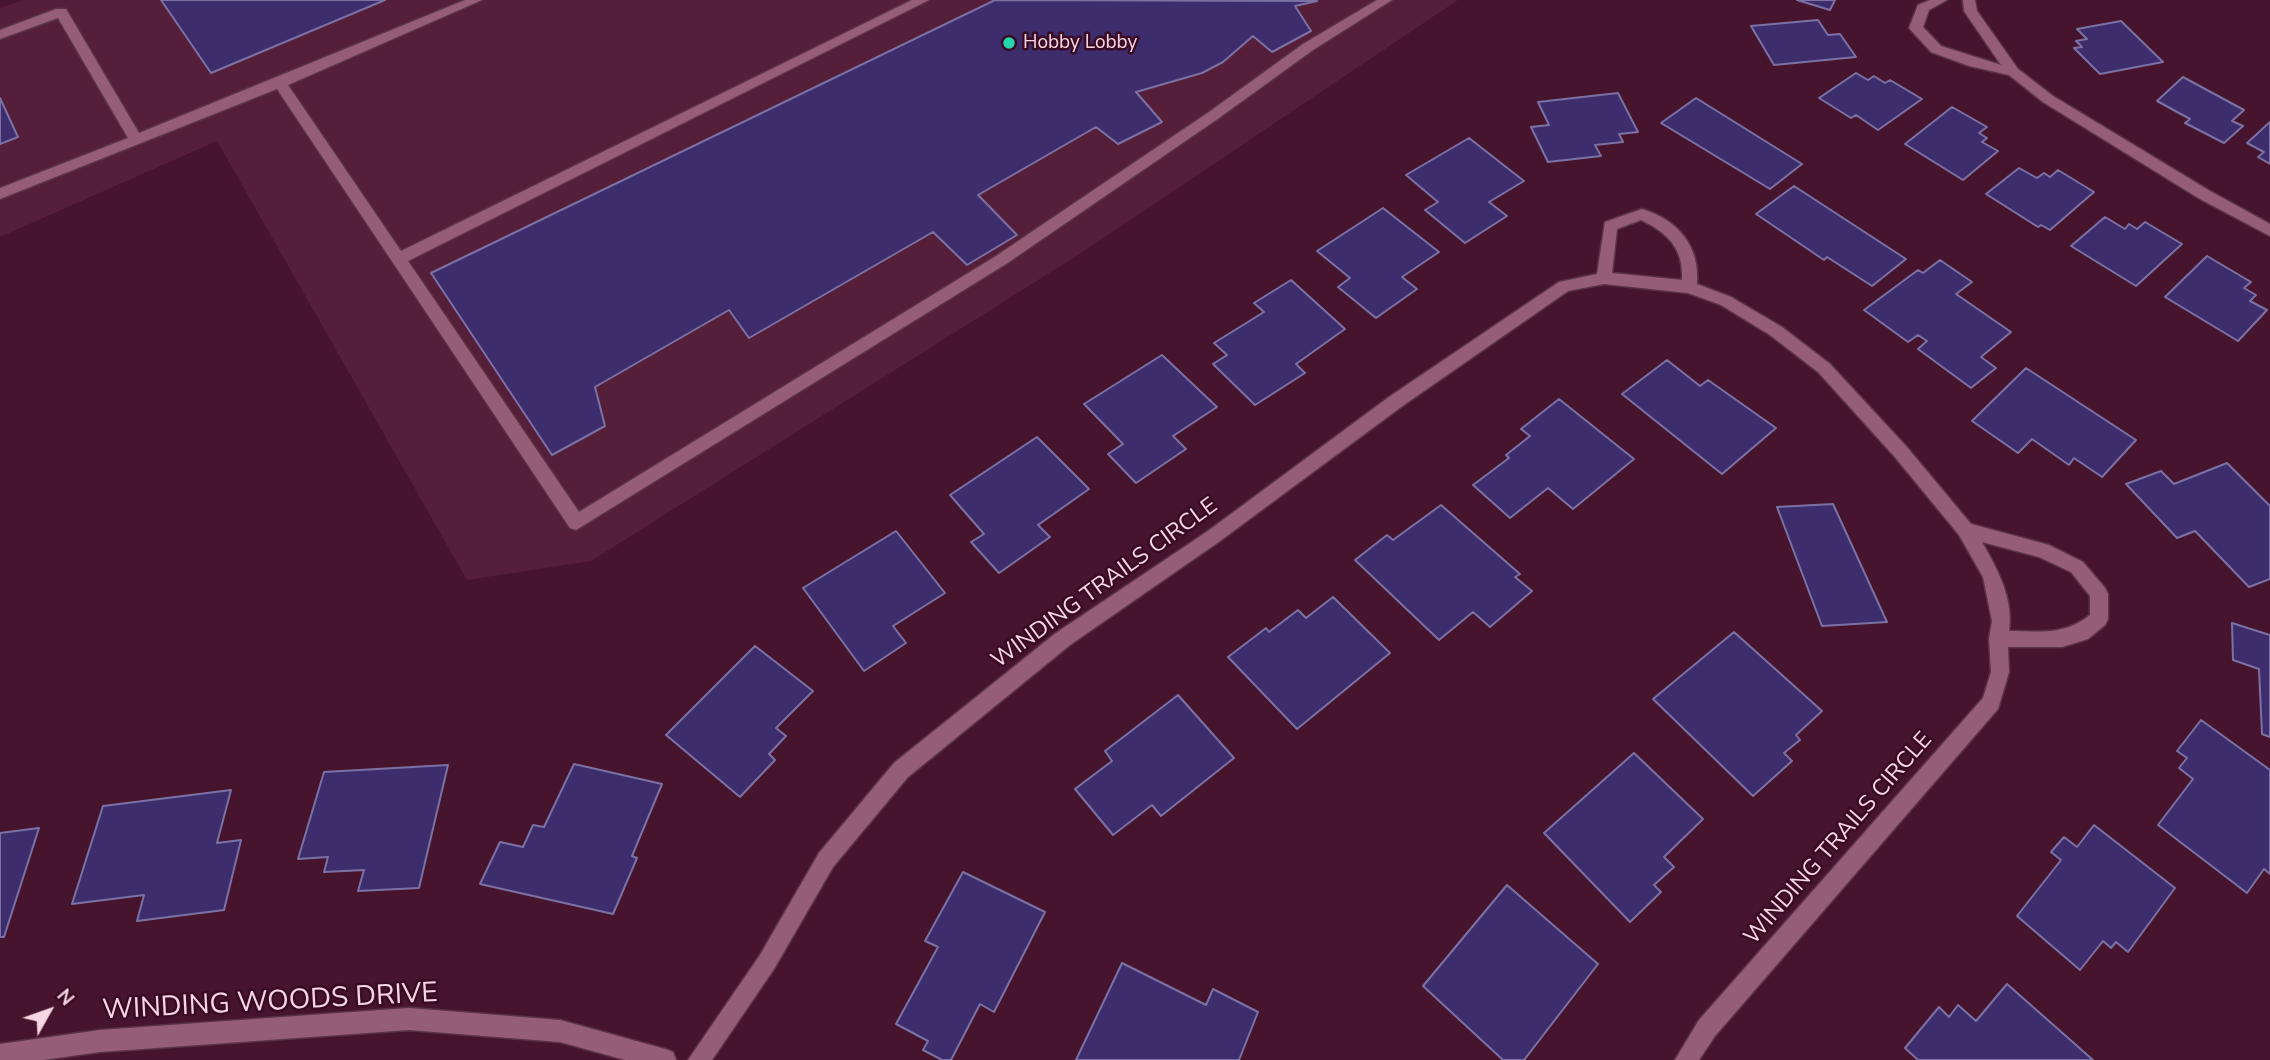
<!DOCTYPE html>
<html>
<head>
<meta charset="utf-8">
<style>
  body { margin:0 }
  #map { position:relative; width:2270px; height:1060px; overflow:hidden; background:#46152d; font-family:"Nunito Sans",sans-serif }
  canvas { display:block }
  .north { position:absolute; left:14px; top:976px; width:70px; height:70px; -webkit-text-stroke:5px #3a0b24; paint-order:stroke; rotate:50deg; font-size:19px; font-weight:700; line-height:28px; text-align:center; color:#f6d6e2 }
  .north::after { content:''; display:block; margin:auto; width:24px; height:32px; background:#f6d6e2; clip-path:polygon(50% 0,100% 100%,50% 72%,0 100%) }
</style>
</head>
<body>
<div id="map">
<canvas width="2270" height="1060"></canvas>
<div class="north">N</div>
</div>
<script>
const context = document.querySelector('canvas').getContext('2d');
context.lineJoin = 'round';
function paint(path, color) {
  context.fillStyle = color;
  context.fill(path, 'evenodd');
}
function trace(path, color, width, dash) {
  context.strokeStyle = color;
  context.lineWidth = width;
  context.lineCap = dash ? 'butt' : 'round';
  context.setLineDash(dash || []);
  context.stroke(path);
}
function write(font, color, halo, rows, align = 'center') {
  context.font = font + ' "Nunito Sans",sans-serif';
  context.lineWidth = 5;
  context.setLineDash([]);
  context.textBaseline = 'middle';
  context.strokeStyle = halo;
  context.fillStyle = color;
  for (const [text, x, y, turn = 0] of rows) {
    context.save();
    context.translate(x, y);
    context.rotate((+turn || 0) * Math.PI / 180);
    context.textAlign = isNaN(turn) ? turn : align;
    if (halo) context.strokeText(text, 0, 0);
    context.fillText(text, 0, 0);
    context.restore();
  }
}
paint(new Path2D(`
  M23 0H1458L1078 255 591 561 467 580 217 141 0 237V8Z`), '#551e39');
const building = new Path2D(`
  M161 0H385L211 73Z
  M995 0 1317 1 1295 6 1311 31 1272 52 1253 36 1223 62 1202 73 1136 92 1162 122 1118 144 1096 127 978 195 1017 235 967 265 933 232 749 338 729 310 595 387 605 426 552 455 431 273Z
  M1797 0H1835L1830 10Z
  M1818 20 1828 35 1840 34 1856 57 1774 65 1751 26Z
  M2121 21 2163 62 2100 74 2074 48 2082 47 2076 41 2087 39 2077 29Z
  M1856 73 1868 80 1874 76 1885 83 1890 80 1922 99 1878 130 1856 115 1851 118 1819 98Z
  M2183 77 2244 110 2232 121 2243 126 2224 143 2185 123 2190 119 2157 101Z
  M1618 93 1638 132 1619 134 1623 142 1595 145 1601 156 1548 162 1531 127 1549 125 1538 102Z
  M0 98 18 137 0 144Z
  M1696 98 1802 164 1770 189 1661 123Z
  M1952 107 1987 127 1979 133 1987 138 1982 142 1998 151 1963 180 1905 144Z
  M2270 122V164L2258 157 2264 152 2247 143Z
  M1469 138 1524 181 1489 202 1507 216 1465 243 1425 210 1438 202 1406 175Z
  M2019 168 2037 178 2044 173 2050 177 2058 170 2094 192 2050 230 2041 225 2038 227 1986 194Z
  M1794 186 1906 259 1872 286 1827 257 1824 260 1756 214Z
  M1383 208 1439 252 1402 277 1417 289 1376 318 1338 287 1350 278 1317 251Z
  M2105 217 2125 229 2129 224 2137 229 2145 222 2182 244 2136 286 2071 246Z
  M2207 256 2251 282 2244 288 2256 295 2250 301 2267 310 2238 341 2165 297Z
  M1940 260 1972 282 1956 294 2011 332 1981 357 1996 368 1971 388 1918 349 1927 341 1918 335 1908 342 1864 310 1918 270 1923 273Z
  M1291 280 1345 329 1296 364 1305 373 1255 405 1213 364 1227 355 1214 343 1264 312 1254 303Z
  M1162 355 1217 407 1173 436 1186 449 1136 483 1108 454 1123 444 1084 404Z
  M1667 360 1700 386 1708 380 1776 428 1722 474 1622 394Z
  M2026 368 2136 440 2102 477 2074 458 2069 465 2032 439 2018 453 1972 421Z
  M1559 399 1634 459 1573 509 1548 488 1510 518 1473 485 1509 458 1506 455 1530 436 1521 429Z
  M1037 437 1089 489 1038 525 1050 537 999 573 971 542 984 534 950 495Z
  M2227 463 2270 506V579L2249 587 2195 531 2177 538 2126 484 2161 471 2174 484Z
  M1833 504 1887 622 1822 626 1777 507Z
  M1441 505 1520 574 1515 577 1532 591 1490 627 1473 612 1439 640 1355 560 1387 535 1393 540Z
  M896 531 945 593 893 626 906 643 864 671 803 588Z
  M1333 597 1390 653 1297 729 1228 657 1266 628 1269 632 1298 610 1306 618Z
  M2232 623 2270 635V737L2262 734 2259 669 2233 660Z
  M1734 632 1822 711 1796 735 1800 740 1784 753 1792 761 1753 796 1653 699Z
  M755 646 813 691 776 728 786 736 769 754 775 760 740 797 666 735Z
  M1178 695 1234 758 1161 816 1152 805 1113 835 1075 789 1112 761 1105 751Z
  M2201 720 2270 770V874L2264 869 2247 893 2158 825 2193 779 2179 768 2187 758 2177 751Z
  M1634 753 1703 819 1664 857 1674 867 1654 885 1661 892 1630 922 1544 833Z
  M574 764 662 784 632 856 637 858 613 914 480 884 500 842 523 847 533 825 544 827Z
  M448 765 419 888 358 891 364 870 324 872 328 857 298 859 324 772Z
  M231 790 217 843 241 840 224 910 137 921 144 895 72 904 103 806Z
  M2094 825 2175 888 2128 952 2116 942 2111 948 2103 941 2080 970 2017 916 2061 860 2051 852 2064 837 2077 847Z
  M39 828 4 937H0V833Z
  M963 872 1045 912 994 1012 980 1004 951 1060H942L923 1050 928 1041 896 1024 938 947 925 941Z
  M1507 885 1598 964 1524 1060H1503L1423 986Z
  M1122 963 1206 1005 1213 989 1258 1012 1239 1060H1076Z
  M2007 984 2093 1060H1918L1905 1048 1939 1007 1949 1017 1958 1005 1976 1021Z`);
paint(building, '#3e2d6c');
trace(building, '#7b71a5', 2);
const minor = new Path2D(`
  M465 0H482L288 85 401 251 912 0H929L408 261 579 512 996 256 1209 112 1303 44 1377 0H1392L1313 50 1219 118 1006 264 576 530 570 528 277 89 0 199V188L128 138 58 18 0 39V30L56 9H66L139 133Z
  M1930 0H1947L1929 10 1923 27 1941 46 2001 65 1964 11 1963 0H1975L1977 11 2018 69 2053 96 2210 191 2270 224V236L2200 199 2043 102 2009 75 1969 66 1931 52 1909 28 1918 5Z
  M1642 209C1678 220 1700 246 1697 284L1731 297 1782 327 1830 364 1906 446 1971 524 2049 545 2083 562 2105 588 2108 594V619L2105 625 2088 639 2062 647H2008L2009 672 1998 709 1715 1036 1699 1060H1675L1699 1020 1983 698 1991 672 1989 639 1992 621 1983 577 1959 535 1894 456 1818 372 1770 335 1721 305 1688 293 1604 284 1568 291 1401 407 1220 541 1070 645 908 777 833 867 774 969 712 1060H688L760 955 819 853 894 763 1056 633 1208 531 1389 397 1559 282 1597 274 1605 222ZM1641 220C1668 233 1684 249 1682 280L1612 273 1617 229ZM1982 542 2039 557 2071 572 2090 596V615C2064 636 2040 631 2009 631 2014 599 1997 568 1982 542Z
  M409 1008 560 1020 665 1049 673 1052 676 1060H625L560 1042 409 1030 100 1052 43 1060H0V1044L100 1030Z`);
trace(minor, '#5b3347', 3);
paint(minor, '#965e76');
for (const [x, y, r, color] of [
  [1009,43,7,"#25d5ae"]
]) {
  const dot = new Path2D();
  dot.arc(x, y, r, 0, 2 * Math.PI);
  context.fillStyle = color;
  context.fill(dot);
  trace(dot, '#3a0b24', 2.5);
}
write('19px', '#f6d6e2', '#3a0b24', [
  ["Hobby Lobby",1023,43]
], 'left');
write('23px', '#f6d6e2', '#3a0b24', [
  ["WINDING TRAILS CIRCLE",1105,584,-36],
  ["WINDING TRAILS CIRCLE",1839,839,-49]
]);
write('28px', '#f6d6e2', '#3a0b24', [
  ["WINDING WOODS DRIVE",270,1003,-3]
]);
</script>
</body>
</html>
